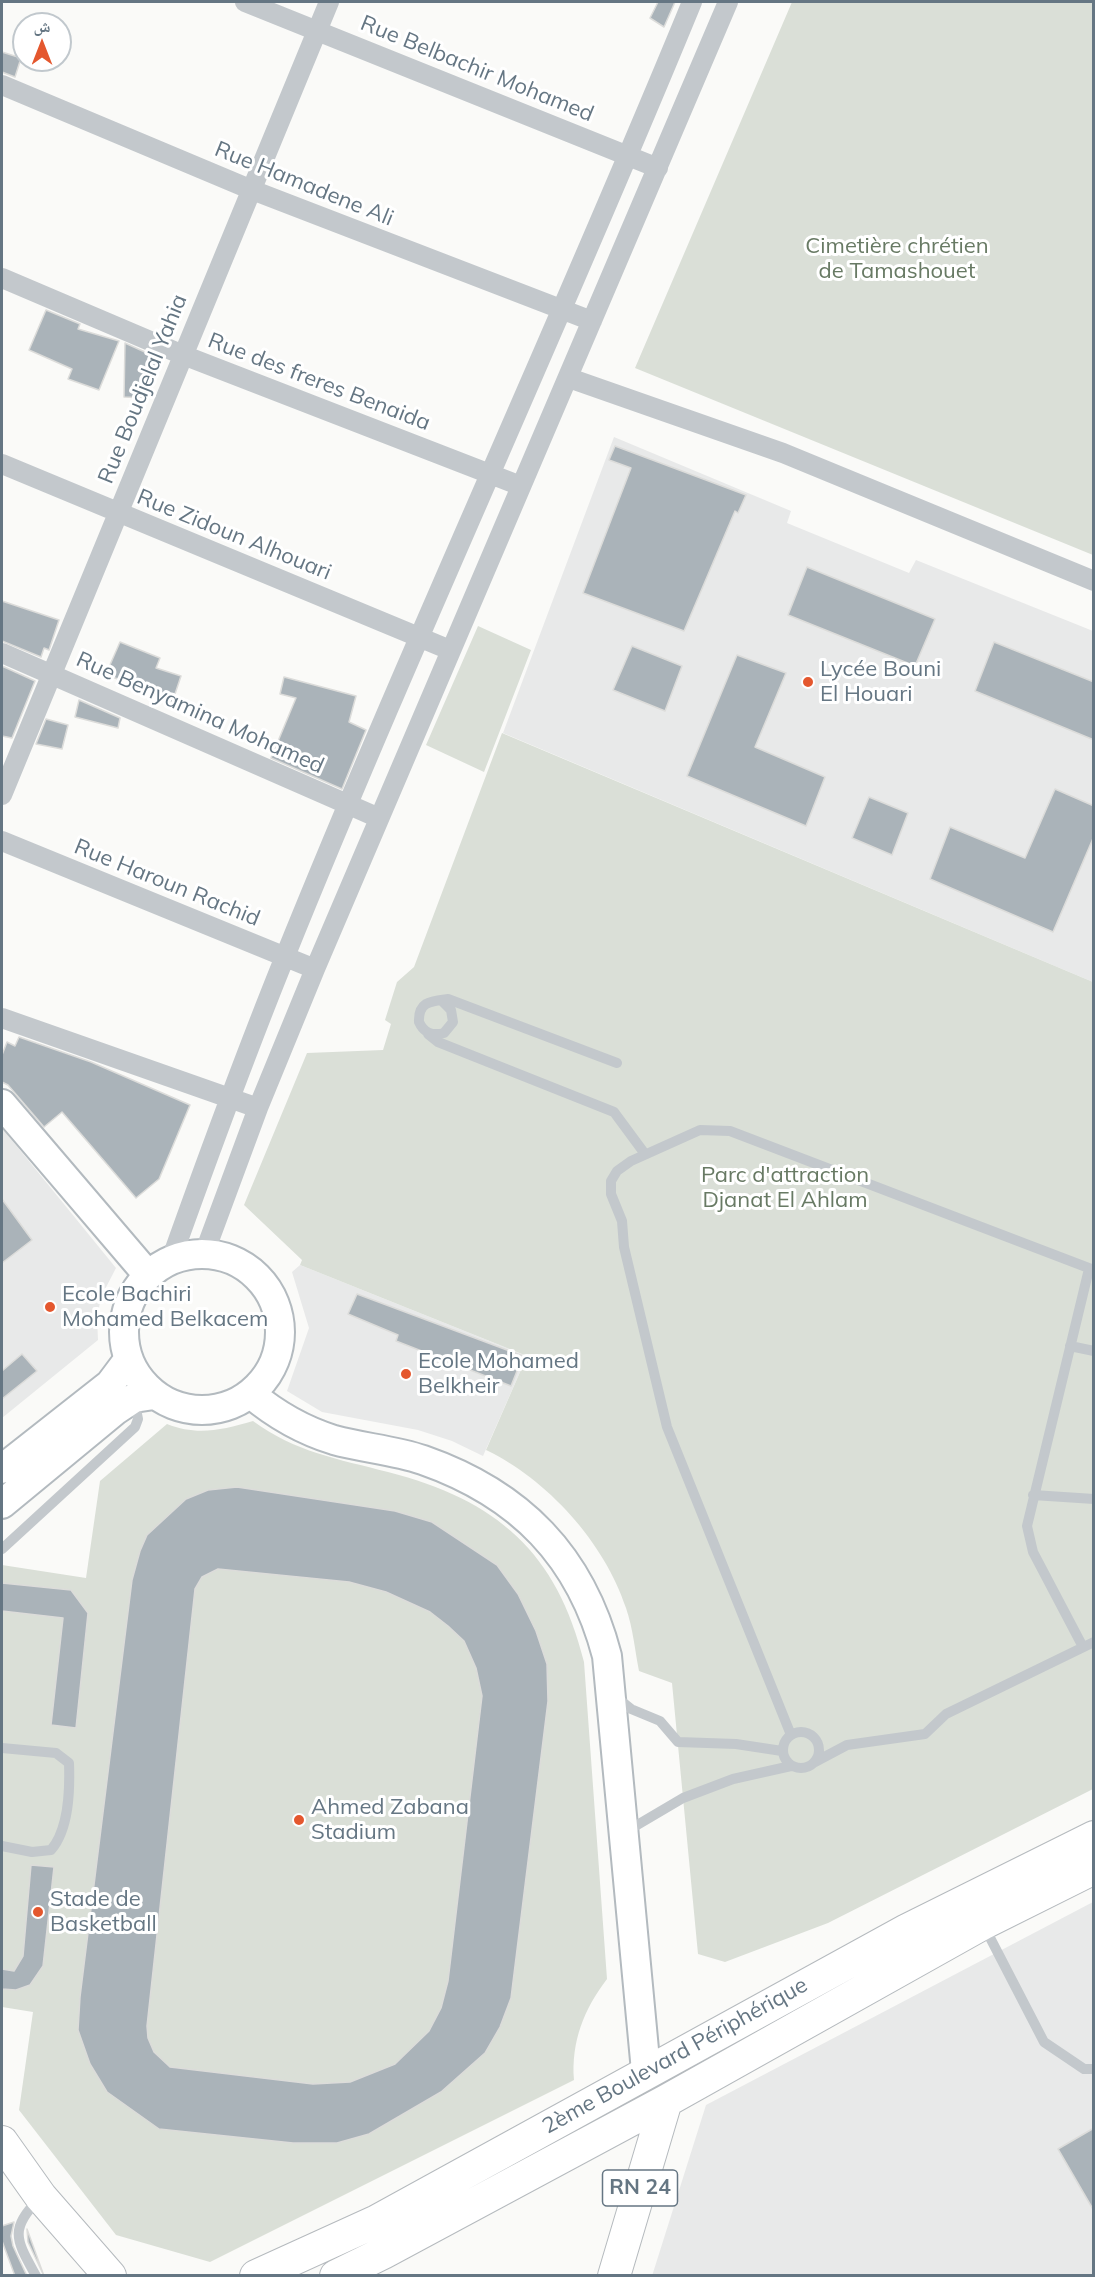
<!DOCTYPE html>
<html>
<head>
<meta charset="utf-8">
<style>
  body { margin:0 }
  #map { position:relative; width:1095px; height:2277px; overflow:hidden; background:#fafaf8; font-family:Mulish,"Noto Naskh Arabic",sans-serif }
  canvas { display:block }
  .frame { position:absolute; inset:0; border:3px solid #657683; pointer-events:none }
  .north { position:absolute; left:12px; top:12px; width:60px; height:60px; box-sizing:border-box; background:#fff; border:2px solid #c1c8cd; border-radius:50%; rotate:0deg; font-size:16px; font-weight:700; line-height:24px; text-align:center; color:#657683 }
  .north::after { content:''; display:block; margin:auto; width:21px; height:27px; background:#e4572e; clip-path:polygon(50% 0,100% 100%,50% 72%,0 100%) }
</style>
</head>
<body>
<div id="map">
<canvas width="1095" height="2277"></canvas>
<div class="frame"></div>
<div class="north">ش</div>
</div>
<script>
const context = document.querySelector('canvas').getContext('2d');
context.lineJoin = 'round';
function paint(path, color) {
  context.fillStyle = color;
  context.fill(path, 'evenodd');
}
function trace(path, color, width, dash) {
  context.strokeStyle = color;
  context.lineWidth = width;
  context.lineCap = dash ? 'butt' : 'round';
  context.setLineDash(dash || []);
  context.stroke(path);
}
function write(font, color, halo, rows, align = 'center') {
  context.font = font + ' Mulish,sans-serif';
  context.lineWidth = 6;
  context.setLineDash([]);
  context.textBaseline = 'middle';
  context.strokeStyle = halo;
  context.fillStyle = color;
  for (const [text, x, y, turn = 0] of rows) {
    context.save();
    context.translate(x, y);
    context.rotate((+turn || 0) * Math.PI / 180);
    context.textAlign = isNaN(turn) ? turn : align;
    if (halo) context.strokeText(text, 0, 0);
    context.fillText(text, 0, 0);
    context.restore();
  }
}
paint(new Path2D(`
  M614 437 791 511 787 523 909 573 916 560 1093 631V982L503 733Z
  M2 1128 116 1268 101 1297 97 1318 98 1340 2 1418Z
  M300 1265 527 1356 483 1456 452 1441 418 1430 322 1412 287 1391 309 1328 292 1272Z
  M1093 1902V2275L652 2276 706 2105Z`), '#e8e9e9');
paint(new Path2D(`
  M792 2H1093V555L635 368Z
  M478 626 531 650 484 772 426 745Z
  M502 733 1093 982V1789L828 1923 725 1962 698 1954 672 1683 639 1671C635 1651 633 1628 626 1608 605 1543 547 1479 486 1450L527 1356 300 1265 302 1260 244 1205 307 1053 383 1050 391 1024 385 1020 397 982 414 967Z
  M253 1421C295 1452 338 1459 388 1472 497 1500 557 1552 584 1662L607 1979C584 2009 571 2042 574 2080L210 2262 116 2235 19 2110 33 2012 2 2007V1565L86 1578 100 1481 167 1424C197 1436 222 1430 253 1421Z`), '#dadfd7');
const building = new Path2D(`
  M658 2H675L664 27 650 18Z
  M2 52 21 58 15 77 2 72Z
  M46 310 80 324 78 329 119 341 99 390 68 379 72 369 29 350Z
  M125 343 158 358 155 370 145 367V398L124 397Z
  M615 446 746 495 738 513 735 511 684 631 583 593 631 468 609 460Z
  M807 567 935 619 915 666 788 615Z
  M2 601 59 620 49 650 44 648 41 657 2 641Z
  M120 642 160 658 156 668 181 676 172 703 106 674Z
  M994 642 1094 682V740L975 691Z
  M632 646 682 666 665 711 613 690Z
  M737 655 786 673 755 747 825 777 806 826 687 776Z
  M2 666 35 681 12 738 2 736Z
  M284 677 356 696 349 722 366 730 342 789 271 758 296 698 280 694Z
  M79 700 120 718 118 728 75 717Z
  M46 719 68 725 62 749 36 744Z
  M1055 789 1094 806V836L1053 932 930 879 950 827 1025 858Z
  M869 797 908 813 892 855 852 838Z
  M19 1037 91 1062 190 1105 159 1179 136 1198 62 1112 44 1127 8 1085 2 1082V1055L7 1042 15 1046Z
  M2 1199 32 1240 2 1263Z
  M357 1294 523 1356 511 1386 396 1341 398 1335 348 1314Z
  M22 1354 37 1371 2 1399V1371Z
  M237 1487 395 1511 432 1522 497 1565 518 1594 536 1631 547 1664 548 1701 511 1998 500 2027 485 2053 441 2092 369 2134 337 2143H293L159 2129 107 2092 90 2064 78 2030 80 1997 132 1580 140 1551 147 1535 186 1499 208 1490ZM218 1569 349 1582 386 1592 430 1612 448 1626 464 1641 476 1668 482 1696 448 1981 441 2008 429 2031 395 2064 350 2082 313 2084 170 2067 154 2052 148 2038 147 2026 195 1589 202 1577Z
  M2 1583 71 1590 88 1613 76 1728 51 1725 63 1618 2 1611Z
  M31 1865 54 1867 43 1966 30 1985 16 1990 2 1989V1969L14 1971 23 1956Z
  M1094 2128V2211L1058 2149Z
  M14 2222 11 2236 13 2246 27 2276H15L2 2241V2226Z
  M27 2229 44 2276 28 2242Z`);
paint(building, '#aab3b9');
trace(building, '#dcdcda', 1.5);
const secondary = new Path2D(`
  M2 1104 148 1275
  M124 1332a78 78 0 1 1 156 0a78 78 0 1 1-156 0Z
  M251 1394C276 1415 302 1430 334 1440 363 1448 394 1450 423 1460 520 1494 581 1556 607 1656L646 2071
  M2 1469 110 1384 128 1360
  M2 1504 116 1410 134 1398 154 1395`);
const primary = new Path2D(`
  M2 2142 41 2197 110 2276
  M256 2276 377 2221 907 1930 1094 1837
  M336 2276 383 2253 666 2101 982 1924 1094 1868
  M614 2276 666 2101`);
trace(secondary, '#b3babf', 32);
trace(primary, '#b5babe', 34);
trace(new Path2D(`
  M441 1000 451 1010 453 1022 444 1033C432 1036 424 1033 419 1022 418 1001 432 1001 448 999L617 1063
  M428 1034 438 1042 614 1112 645 1154
  M1070 1346 1094 1351
  M1033 1495 1094 1499
  M2 1549 135 1427 138 1419 134 1399
  M1083 1647 1033 1552 1027 1526 1089 1269
  M616 1697 631 1709 660 1721 678 1742 736 1744 782 1751
  M783 1750a18 18 0 1 1 36 0a18 18 0 1 1-36 0Z
  M791 1735 667 1427 624 1247 622 1221 611 1194V1181L617 1171 631 1161 700 1130 730 1131 1094 1270
  M2 1748 56 1753 69 1763C70 1791 69 1829 51 1850L32 1852 2 1846
  M815 1762 847 1745 925 1734 946 1714 1094 1642
  M627 1831 683 1798 733 1779 791 1766
  M984 1926 1044 2042 1084 2069H1094
  M36 2276C17 2241 8 2230 39 2199`), '#c3c8cc', 10);
trace(new Path2D(`
  M245 2 658 168
  M2 85 252 190 592 321
  M2 278 183 355 521 486
  M569 378 783 453 1094 581
  M2 464 450 650
  M2 653 379 818
  M2 795 329 2
  M2 841 315 969
  M2 1018 258 1108
  M204 1254 258 1108 315 969 728 2
  M171 1260C207 1159 244 1058 284 959 414 637 561 322 692 2`), '#c3c8cc', 20);
trace(secondary, '#fff', 28);
trace(primary, '#fff', 32);
for (const [x, y, r, color] of [
  [808,682,6,"#e4572e"],
  [50,1307,6,"#e4572e"],
  [406,1374,6,"#e4572e"],
  [299,1820,6,"#e4572e"],
  [38,1912,6,"#e4572e"]
]) {
  const dot = new Path2D();
  dot.arc(x, y, r, 0, 2 * Math.PI);
  context.fillStyle = color;
  context.fill(dot);
  trace(dot, '#fff', 2);
}
for (const [x, y, w] of [
  [640,2188,75]
]) {
  const box = new Path2D();
  box.roundRect(x - w / 2, y - 18, w, 36, 4.5);
  context.fillStyle = '#fff';
  context.fill(box);
  trace(box, '#657683', 1.5);
}
write('bold 21px', '#657683', null, [
  ["RN 24",640,2188]
]);
write('22px', '#657683', '#fff', [
  ["Rue Belbachir Mohamed",477,69,22],
  ["Rue Hamadene Ali",304,184,22],
  ["Rue des freres Benaida",319,382,21],
  ["Rue Boudjelal Yahia",143,389,-68],
  ["Rue Zidoun Alhouari",234,535,22],
  ["Rue Benyamina Mohamed",200,713,24],
  ["Rue Haroun Rachid",167,883,22],
  ["2ème Boulevard Périphérique",675,2056,-29]
]);
write('22px', '#687a64', '#fff', [
  ["Cimetière chrétien",897,246],
  ["de Tamashouet",897,271],
  ["Parc d'attraction",785,1175],
  ["Djanat El Ahlam",785,1200]
]);
write('22px', '#657683', '#fff', [
  ["Lycée Bouni",820,669],
  ["El Houari",820,694],
  ["Ecole Bachiri",62,1294],
  ["Mohamed Belkacem",62,1319],
  ["Ecole Mohamed",418,1361],
  ["Belkheir",418,1386],
  ["Ahmed Zabana",311,1807],
  ["Stadium",311,1832],
  ["Stade de",50,1899],
  ["Basketball",50,1924]
], 'left');
</script>
</body>
</html>
